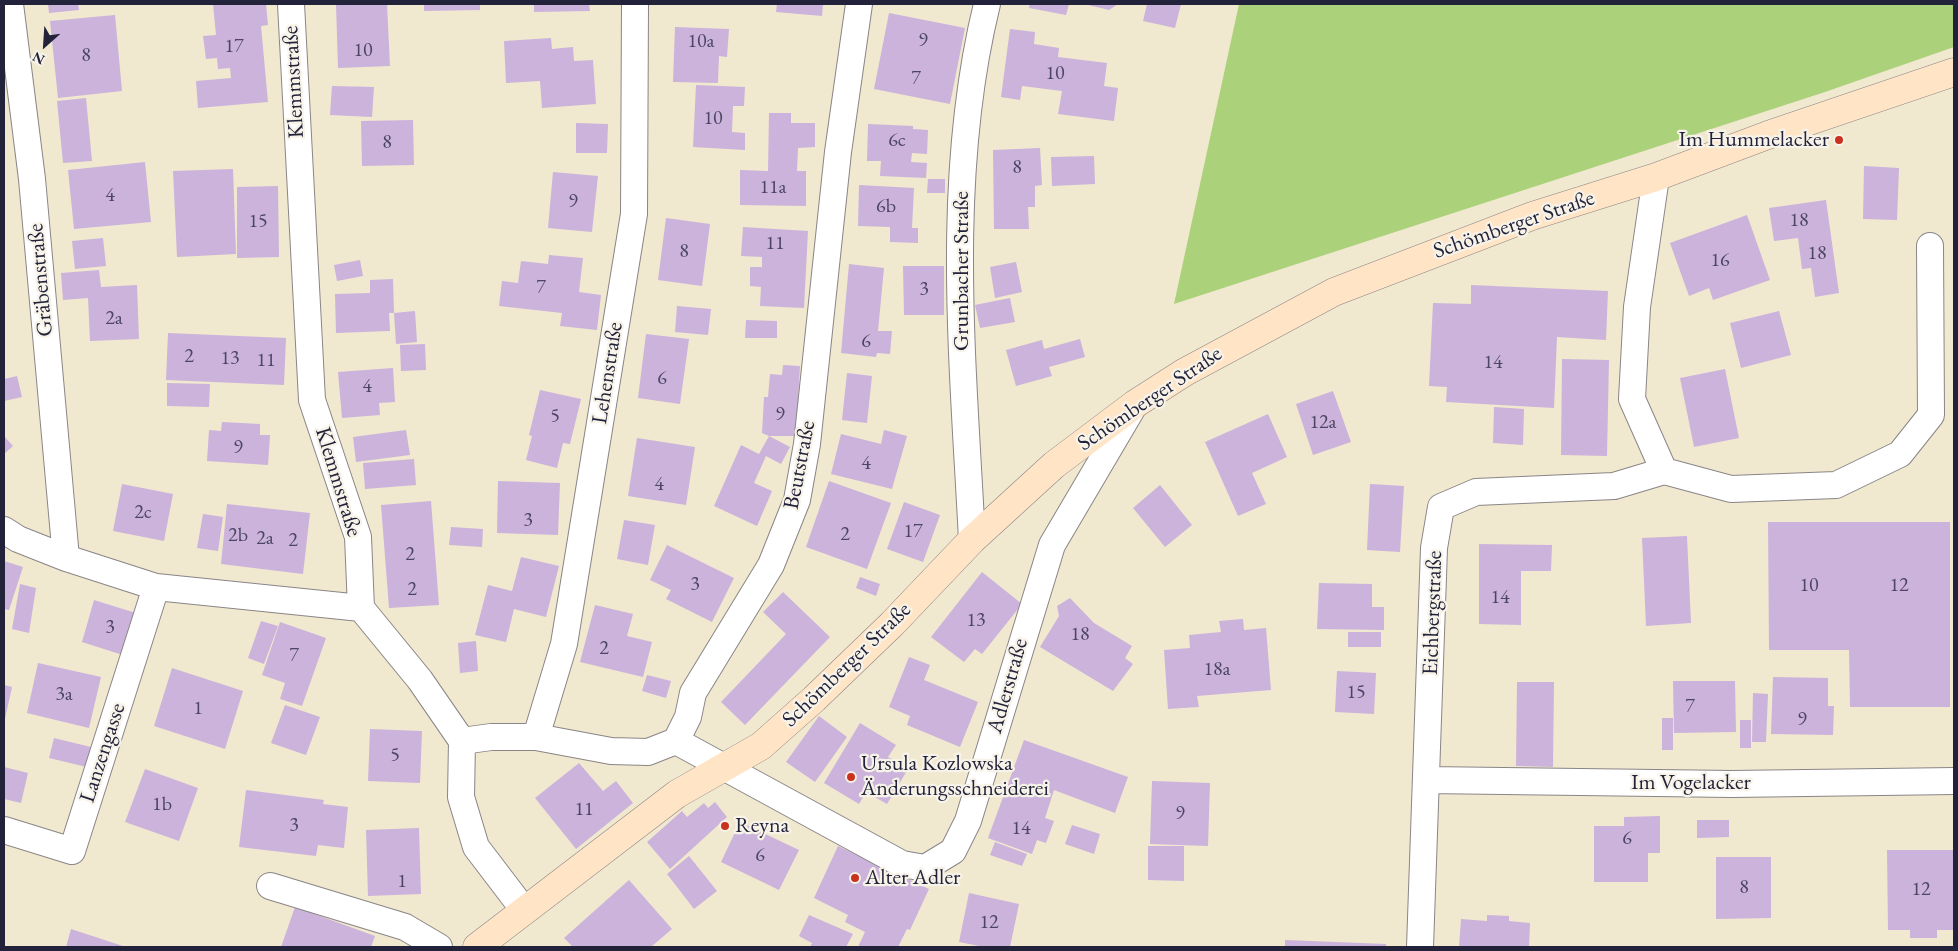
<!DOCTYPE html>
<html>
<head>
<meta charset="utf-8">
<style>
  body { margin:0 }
  #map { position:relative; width:1958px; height:951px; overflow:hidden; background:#f1e8d0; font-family:"EB Garamond",serif }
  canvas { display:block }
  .frame { position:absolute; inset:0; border:5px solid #22223b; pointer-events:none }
  .north { position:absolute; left:20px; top:20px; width:50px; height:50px; -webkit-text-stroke:4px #f7f3e8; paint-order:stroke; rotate:206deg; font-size:14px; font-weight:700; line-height:20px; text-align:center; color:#22223b }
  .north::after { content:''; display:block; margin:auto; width:18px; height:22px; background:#22223b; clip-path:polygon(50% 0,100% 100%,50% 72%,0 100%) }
</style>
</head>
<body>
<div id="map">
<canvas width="1958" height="951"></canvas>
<div class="frame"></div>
<div class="north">N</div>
</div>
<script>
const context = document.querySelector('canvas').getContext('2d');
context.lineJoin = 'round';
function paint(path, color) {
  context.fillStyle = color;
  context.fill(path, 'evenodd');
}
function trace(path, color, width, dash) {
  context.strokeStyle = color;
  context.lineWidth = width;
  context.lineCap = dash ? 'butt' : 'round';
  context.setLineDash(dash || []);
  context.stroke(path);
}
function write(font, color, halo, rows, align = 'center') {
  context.font = font + ' "EB Garamond",serif';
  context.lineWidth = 4.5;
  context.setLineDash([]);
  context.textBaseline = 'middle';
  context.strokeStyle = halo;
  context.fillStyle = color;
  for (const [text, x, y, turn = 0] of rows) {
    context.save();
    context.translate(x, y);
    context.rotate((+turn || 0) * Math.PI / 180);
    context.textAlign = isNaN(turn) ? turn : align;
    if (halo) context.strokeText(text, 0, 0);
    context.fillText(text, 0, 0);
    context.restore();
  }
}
paint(new Path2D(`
  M1239 4H1954V47L1825 92 1174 304Z`), '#acd17b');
paint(new Path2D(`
  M48 4H78L79 10 49 13Z
  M213 4H266L268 25 261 26 268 102 198 108 196 81 231 78 230 68 218 69 217 58 206 59 203 36 216 35Z
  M336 4H387L390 66 338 68Z
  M424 4H480V10L424 11Z
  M534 4H589L590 11 534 12Z
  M777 4H823L822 16 776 12Z
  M1030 4H1069L1066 15 1029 8Z
  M1084 4H1118L1109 10Z
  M1147 4H1181L1175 28 1143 21Z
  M889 13 965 28 950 104 874 89Z
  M115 15 122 91 58 98 50 21Z
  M675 27 729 29 727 57 719 56 718 83 673 82Z
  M1010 29 1035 32 1034 44 1059 48 1058 57 1107 63 1104 86 1118 88 1114 121 1058 114 1062 91 1022 86 1020 100 1001 97Z
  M551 38 552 49 573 47 574 61 593 60 596 104 542 108 540 81 506 83 504 41Z
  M696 85 745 87 744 106H733L732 132 745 133V150L693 147Z
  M332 86 374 87 372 117 330 115Z
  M86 98 92 161 63 163 57 101Z
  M769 113H791V123H815V147L798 148 797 171H806V206L740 205V170L768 171Z
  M413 120 414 165 362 166 361 121Z
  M576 123 608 124 607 153H576Z
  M868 124 913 126V129L928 130 927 154 912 153 911 162 927 163 926 178 880 176 881 161H867Z
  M1040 148 1042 185 1035 186V207H1028L1029 229H994L993 150Z
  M1094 156 1095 184 1052 186 1051 157Z
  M145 162 151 222 74 229 68 170Z
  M1864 166 1899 168 1897 220 1863 219Z
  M233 169 236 254 177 257 173 171Z
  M553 172 598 176 592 232 548 228Z
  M928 179H945V193H927Z
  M859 185 914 188 912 228H918V243L890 242V227L858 226Z
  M278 186 279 257 237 258V187Z
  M1826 200 1839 293 1815 297 1811 268 1802 269 1798 238 1774 241 1769 208Z
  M1747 215 1770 280 1713 300 1709 288 1689 296 1670 243Z
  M666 218 710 224 702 286 658 280Z
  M743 227 808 231 804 308 760 306 761 287 750 286V267H762V257L741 256Z
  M103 238 106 266 75 269 72 241Z
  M549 255 583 258 579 292 601 295 597 330 560 326 562 313 499 306 502 281 518 283 521 261 548 264Z
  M360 260 363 276 337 281 334 265Z
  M1016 262 1022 292 995 298 990 267Z
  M849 264 884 268 878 331H892L890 354 877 353 876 357 841 353Z
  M903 266H944V315H904Z
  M99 270 101 287 137 285 139 339 90 341 88 298 63 300 61 273Z
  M393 279 394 313H389L390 331 336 333 335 294 370 293V280Z
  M1471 285 1608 291 1606 340 1557 337 1554 408 1446 402 1447 387 1429 386 1433 303 1471 304Z
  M1010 298 1015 322 980 328 975 305Z
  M677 306 711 309 708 335 675 332Z
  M415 311 417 342 396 344 394 313Z
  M1779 311 1791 355 1741 368 1730 323Z
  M746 320 777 321V338H745Z
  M168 333 286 338 284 385 166 380Z
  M646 334 689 339 680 404 638 398Z
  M1080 339 1085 357 1049 367 1052 376 1016 386 1006 350 1042 340 1044 349Z
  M425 344 426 370 401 371 400 345Z
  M1562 359 1609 360 1607 456 1561 455Z
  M783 365 800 366 796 436H769L790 447 781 464 766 456 754 483 772 491 757 526 714 506 741 445 759 454 769 436 762 433 764 397H768L770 374 782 375Z
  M393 368 395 402 379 403 380 415 342 418 338 372Z
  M1725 369 1739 438 1694 447 1680 378Z
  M847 373 872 376 867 423 842 420Z
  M17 376 22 397 4 401V379Z
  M167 383 210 384 209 407 167 406Z
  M540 390 581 399 570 444 563 443 557 468 526 460 532 436 529 435Z
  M1333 391 1351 442 1313 455 1296 404Z
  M1494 407 1524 409 1523 445 1493 443Z
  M1268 414 1287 457 1252 473 1266 504 1238 516 1205 442Z
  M222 422 260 424V435H270L268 465 207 461 209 430 221 431Z
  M406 430 410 455 356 462 353 437Z
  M884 430 907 436 892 489 831 474 841 434 881 444Z
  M4 436 13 446 4 454Z
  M637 438 695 447 686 505 628 496Z
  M414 459 416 485 365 489 363 463Z
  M498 481 560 483 558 535 497 533Z
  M829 481 891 503 867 569 806 547Z
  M122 484 173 494 164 541 113 531Z
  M1370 484 1404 486 1400 552 1367 550Z
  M1160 485 1192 525 1165 547 1133 508Z
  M431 501 439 605 389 608 381 505Z
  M904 502 940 515 923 562 887 549Z
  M227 504 310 513 303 574 221 564Z
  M203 514 223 517 218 551 197 548Z
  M624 520 655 525 648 565 617 559Z
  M1768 522H1950V707H1850L1849 650H1769Z
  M451 527 483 529 482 547 449 545Z
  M1687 536 1691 623 1646 626 1642 538Z
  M1479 544 1552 545 1551 571H1521V625L1479 624Z
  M667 545 734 578 712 622 666 599 671 590 650 580Z
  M521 557 559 566 546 617 514 609 506 642 475 635 488 585 512 591Z
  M4 561 23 567 9 610 4 609Z
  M982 572 1022 604 982 654 975 649 964 662 931 637Z
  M860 577 880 584 876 596 856 588Z
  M1319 583 1372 584V607H1384V630L1317 629Z
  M20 584 36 588 29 633 12 629Z
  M783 592 830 637 745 725 721 702 786 634 763 612Z
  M1070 598 1094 623 1132 646 1125 658 1133 664 1113 691 1040 647 1059 616 1057 606Z
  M94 600 139 614 126 656 82 642Z
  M595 605 633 614 627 636 652 642 643 677 580 662Z
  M1243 619 1244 630 1266 628 1271 690 1197 696 1199 707 1168 709 1164 650 1190 648 1189 635 1221 632 1219 621Z
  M261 621 278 626 264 664 248 658Z
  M280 622 326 638 302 706 280 699 285 683 262 675Z
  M1348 632H1381V647H1348Z
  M476 641 478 671 460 673 458 643Z
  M909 657 930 665 924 680 978 702 960 747 907 725 910 716 889 707Z
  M38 663 101 677 89 728 27 713Z
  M172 668 243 691 225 749 154 726Z
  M1337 671 1376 673 1374 714 1335 712Z
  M647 675 671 681 666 698 642 691Z
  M1773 677 1828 678V706H1834L1833 735 1771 734Z
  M1673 681H1735L1736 732 1674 733Z
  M1517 682H1554L1553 767 1516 766Z
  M4 685 12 687 5 719H4Z
  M1753 693 1768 694 1766 742H1752Z
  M285 705 320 717 306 755 271 743Z
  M819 716 847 737 815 782 786 762Z
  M1662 718H1673V750H1662Z
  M1740 720H1751V748H1740Z
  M860 723 896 745 888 757 908 769 887 804 866 792 859 804 824 783Z
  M370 729 422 731 420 783 368 781Z
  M54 738 95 748 91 768 49 758Z
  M1024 740 1128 777 1115 813 1054 790 1045 818 1054 821 1046 843 1037 840 1032 854 988 838Z
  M579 763 603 791 616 781 633 803 576 849 535 798Z
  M4 767 28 773 21 803 4 799Z
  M145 769 198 788 179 841 125 822Z
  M1152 781 1210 783 1208 846 1150 844Z
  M246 790 324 800 323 804 348 807 344 848 318 845 316 856 239 847Z
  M715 802 727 817 670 869 647 842 682 811 687 817 704 803 708 808Z
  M1660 816V853H1648V882H1594V826H1624V817Z
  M1697 820H1729V837L1697 838Z
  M740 822 799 850 779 890 721 862Z
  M1072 825 1100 834 1094 854 1065 844Z
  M419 828 421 894 368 896 366 830Z
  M995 842 1027 854 1022 866 990 855Z
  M838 846 929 889 910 930 907 929 898 947H858L865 932 845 922 848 915 814 898Z
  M1148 846H1184V881L1148 880Z
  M1887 850H1954V930H1937V938H1910V930H1888Z
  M689 856 717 891 694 909 667 874Z
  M1716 857H1771V918L1716 919Z
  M629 880 672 929 651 947H573L564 938Z
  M969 893 1019 904 1010 947H984L959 942Z
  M295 907 375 936 371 947H281Z
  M809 915 853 934 846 947H810L812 943 799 936Z
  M1487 915 1509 916V921L1530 923 1529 947H1459L1461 919 1487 921Z
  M71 929 126 947H66Z
  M1285 940 1386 944V947H1285Z`), '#cbb3db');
const minor = new Path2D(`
  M10 4 32 179 66 558
  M291 4 312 400 358 537 361 608 420 680 462 741 461 797 476 847 524 910
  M1656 177 1637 307 1632 399 1664 471 1731 489 1836 485 1900 454 1931 415 1930 246
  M4 530 18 539 66 558 156 587 361 608
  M972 540C963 362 944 179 987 4
  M536 737 564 644 634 214 635 4
  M462 741 491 737H536L611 751 648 752 676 741 688 717 693 693 771 565 797 500 807 444 838 152 859 4
  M676 741 902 864 925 868 953 851 968 821 1052 545 1135 404
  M1427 780 1732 784 1954 781
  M4 830 72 851 156 587
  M270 886 405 927 439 947
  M1420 947 1434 548 1441 507 1476 492 1614 486 1664 471`);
const secondary = new Path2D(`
  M477 947 677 794 761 746 814 699 892 624 972 540 1054 465 1135 404 1185 372 1334 292 1532 216 1656 177 1768 135 1954 72`);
trace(minor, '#8a8586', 28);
trace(secondary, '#8a8586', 29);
trace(minor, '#fff', 26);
trace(secondary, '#ffe4c6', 28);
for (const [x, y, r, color] of [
  [1839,140,5,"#c8321e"],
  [851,777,5,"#c8321e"],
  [725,826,5,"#c8321e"],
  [855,878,5,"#c8321e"]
]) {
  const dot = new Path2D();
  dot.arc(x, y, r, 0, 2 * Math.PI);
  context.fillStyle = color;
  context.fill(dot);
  trace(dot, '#f7f3e8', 2);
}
write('20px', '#4c4663', null, [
  ["9",923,41],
  ["10a",701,42],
  ["17",234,47],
  ["10",363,51],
  ["8",86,56],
  ["10",1055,74],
  ["7",916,79],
  ["10",713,119],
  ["6c",897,141],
  ["8",387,143],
  ["8",1017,168],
  ["11a",773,188],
  ["4",110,196],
  ["9",573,202],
  ["6b",886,207],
  ["18",1799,221],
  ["15",258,222],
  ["11",775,244],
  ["8",684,252],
  ["18",1817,254],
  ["16",1720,261],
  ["7",541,288],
  ["3",924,290],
  ["2a",114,319],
  ["6",866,342],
  ["2",189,357],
  ["13",230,359],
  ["11",266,361],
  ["14",1493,363],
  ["6",662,379],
  ["4",367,387],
  ["9",780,415],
  ["5",555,417],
  ["12a",1323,423],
  ["9",238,448],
  ["4",866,464],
  ["4",659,485],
  ["2c",143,513],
  ["3",528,521],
  ["17",913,532],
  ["2",845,535],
  ["2b",238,536],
  ["2a",265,539],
  ["2",293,541],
  ["2",410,555],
  ["3",695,585],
  ["10",1809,586],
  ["12",1899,586],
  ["2",412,590],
  ["14",1500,598],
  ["13",976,621],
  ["3",110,628],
  ["18",1080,635],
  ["2",604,649],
  ["7",294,656],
  ["18a",1217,670],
  ["15",1356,693],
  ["3a",64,695],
  ["7",1690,707],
  ["1",198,709],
  ["9",1802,720],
  ["5",395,756],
  ["1b",162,805],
  ["11",584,810],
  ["9",1180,814],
  ["3",294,826],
  ["14",1021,829],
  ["6",1627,839],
  ["6",760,856],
  ["1",402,882],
  ["8",1744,888],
  ["12",1921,890],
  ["12",989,923]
]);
write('22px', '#22223b', '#f7f3e8', [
  ["Klemmstraße",294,82,-93],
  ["Schömberger Straße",1514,225,-19],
  ["Grunbacher Straße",962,271,-90],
  ["Gräbenstraße",41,280,-95],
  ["Lehenstraße",608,373,-81],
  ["Schömberger Straße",1150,399,-34],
  ["Beutstraße",800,465,-79],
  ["Klemmstraße",338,482,73],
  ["Eichbergstraße",1433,613,-88],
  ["Schömberger Straße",847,665,-44],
  ["Adlerstraße",1008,686,-74],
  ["Lanzengasse",103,753,-72],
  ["Im Vogelacker",1691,783]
]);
write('22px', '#22223b', '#f7f3e8', [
  ["Im Hummelacker",1829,140,"right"],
  ["Ursula Kozlowska",861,764],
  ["Änderungsschneiderei",861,789],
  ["Reyna",735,826],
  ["Alter Adler",865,878]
], 'left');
</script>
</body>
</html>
